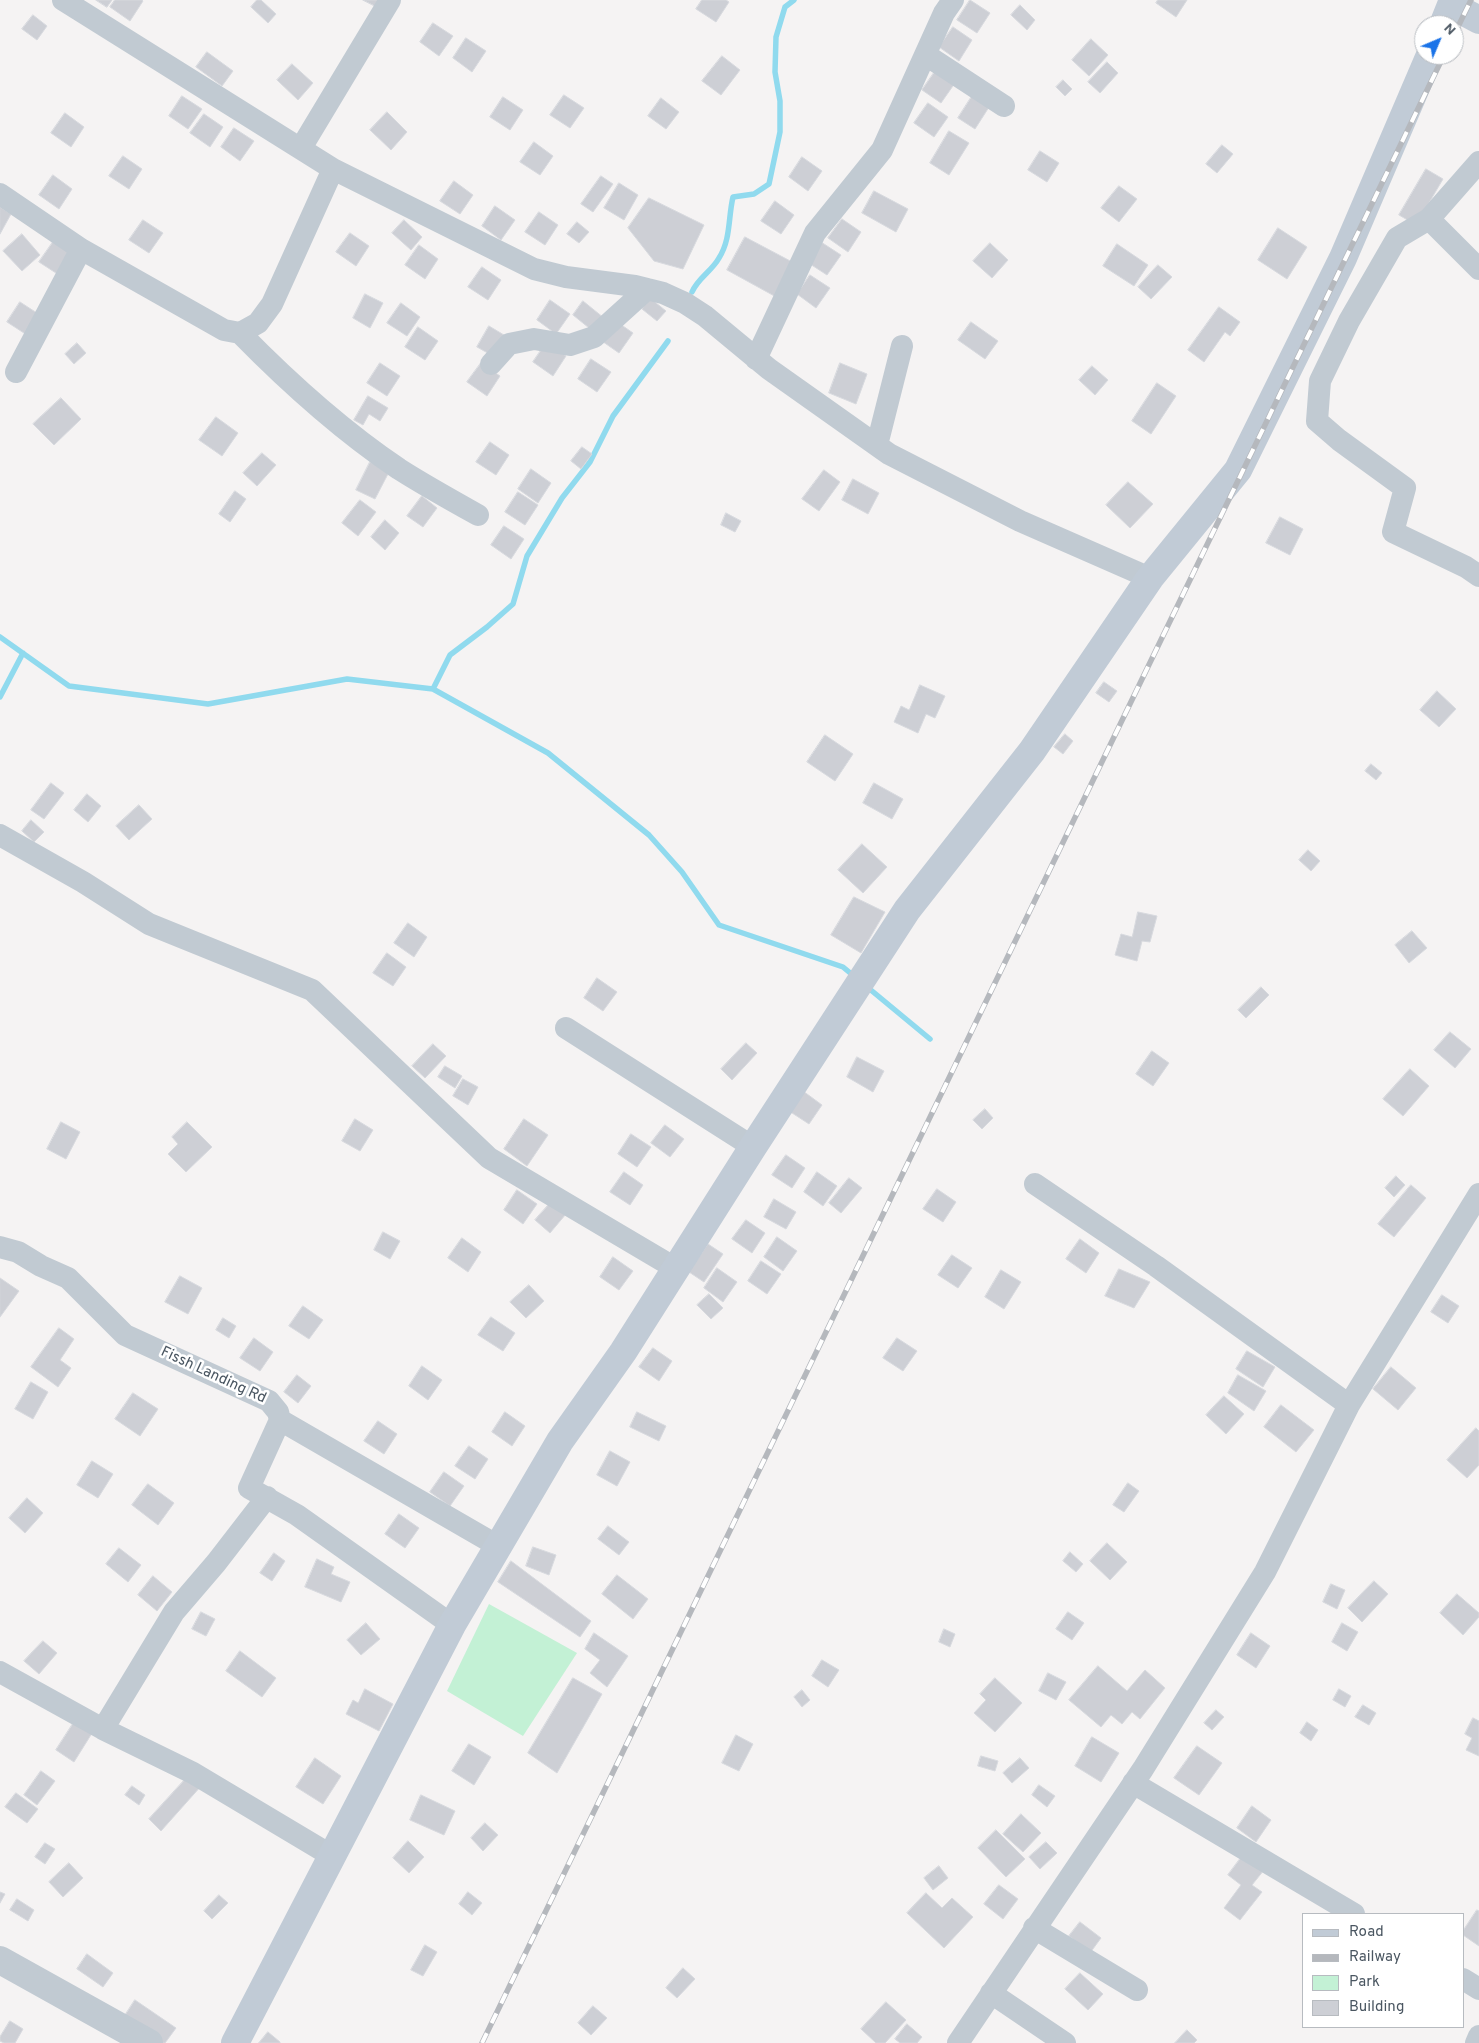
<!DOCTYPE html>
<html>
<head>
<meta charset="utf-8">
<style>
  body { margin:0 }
  #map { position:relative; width:1479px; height:2043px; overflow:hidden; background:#f5f3f3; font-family:Overpass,sans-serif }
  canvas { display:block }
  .legend { position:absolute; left:1302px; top:1913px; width:162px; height:115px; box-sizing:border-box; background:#fff; border:1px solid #b7bbc0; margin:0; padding:6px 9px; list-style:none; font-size:15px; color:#4a5661 }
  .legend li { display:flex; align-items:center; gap:10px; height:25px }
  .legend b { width:25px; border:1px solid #b7bbc0 }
  .north { position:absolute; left:1414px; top:15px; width:50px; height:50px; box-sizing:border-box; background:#fff; border:1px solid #b7bbc0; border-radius:50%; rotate:45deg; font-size:14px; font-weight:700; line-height:20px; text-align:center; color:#4a5661 }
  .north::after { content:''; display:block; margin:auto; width:18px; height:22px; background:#1a73e8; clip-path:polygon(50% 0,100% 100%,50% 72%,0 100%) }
</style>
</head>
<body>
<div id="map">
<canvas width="1479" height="2043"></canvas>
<ul class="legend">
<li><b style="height:6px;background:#c1cbd6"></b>Road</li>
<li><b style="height:6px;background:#b5b8bd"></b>Railway</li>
<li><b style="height:14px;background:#c3f1d5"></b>Park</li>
<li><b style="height:14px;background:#cdcfd5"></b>Building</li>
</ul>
<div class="north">N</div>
</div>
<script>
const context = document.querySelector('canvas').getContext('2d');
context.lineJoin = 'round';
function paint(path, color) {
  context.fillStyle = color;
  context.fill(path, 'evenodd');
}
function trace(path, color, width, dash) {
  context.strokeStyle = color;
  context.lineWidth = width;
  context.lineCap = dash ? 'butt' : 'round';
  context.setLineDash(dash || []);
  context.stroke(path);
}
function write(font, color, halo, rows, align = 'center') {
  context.font = font + ' Overpass,sans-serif';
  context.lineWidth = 5;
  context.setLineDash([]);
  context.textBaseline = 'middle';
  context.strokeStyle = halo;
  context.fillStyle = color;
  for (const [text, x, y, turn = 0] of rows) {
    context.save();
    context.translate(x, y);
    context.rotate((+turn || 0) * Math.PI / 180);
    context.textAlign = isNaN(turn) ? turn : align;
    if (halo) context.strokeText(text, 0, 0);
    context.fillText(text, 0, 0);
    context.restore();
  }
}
paint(new Path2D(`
  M489 1604 577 1653 523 1736 447 1691Z`), '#c3f1d5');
trace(new Path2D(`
  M692 292C698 278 712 271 719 258 731 239 728 218 733 197L754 194 769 184 780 132V101L775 72 776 37 785 7 794 0
  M0 637 69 686 208 704 347 679 433 689 548 753 649 835 682 872 719 925 843 967 855 977
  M433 689 450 655 487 627 513 604 527 556 562 498 590 462 613 416 668 341
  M0 697 23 653
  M866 986 930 1039`), '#90daee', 5.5);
const building = new Path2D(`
  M96 0H112L107 7Z
  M115 0H142L143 1 130 21 110 7Z
  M257 0H261L276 14 268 23 251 7Z
  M363 0H387L383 10Z
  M702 0H726L729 2 716 22 696 9Z
  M970 0 990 13 977 33 957 20Z
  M1158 0H1187L1176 17 1156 3Z
  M1020 5 1035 20 1027 30 1011 15Z
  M33 15 47 26 37 40 22 29Z
  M433 23 453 36 439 56 420 42Z
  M953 27 972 40 959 61 939 47Z
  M466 38 486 51 472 72 453 58Z
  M1091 39 1108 55 1089 76 1072 60Z
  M207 52 233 71 222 86 196 67Z
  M722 56 740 70 721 95 702 81Z
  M1107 62 1118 73 1100 93 1088 82Z
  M292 64 313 83 298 100 277 80Z
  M936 70 955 83 941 103 922 90Z
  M1063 80 1072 89 1065 96 1056 87Z
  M974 93 991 104 975 129 958 118Z
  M564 95 584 108 570 128 550 115Z
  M182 96 202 109 188 129 169 116Z
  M503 97 523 110 510 130 490 117Z
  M661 98 679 112 666 129 648 116Z
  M928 103 948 117 934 137 914 123Z
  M387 112 407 132 391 150 370 130Z
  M65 113 84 127 71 147 51 133Z
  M204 114 223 127 210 147 190 133Z
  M234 128 254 141 240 161 221 147Z
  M949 131 969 143 949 175 930 163Z
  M534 142 553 156 540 175 520 162Z
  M1222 145 1233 154 1217 173 1206 164Z
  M1040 151 1059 163 1047 182 1028 170Z
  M123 156 142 169 129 189 109 176Z
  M802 157 822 171 808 191 789 177Z
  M1426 169 1443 179 1416 225 1399 215Z
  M53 175 72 189 59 209 39 195Z
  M601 176 613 184 593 212 581 204Z
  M454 181 473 195 460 214 440 201Z
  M619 183 638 195 624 220 604 208Z
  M1119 186 1137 199 1119 222 1101 208Z
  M874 191 908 209 896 232 862 213Z
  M649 198 704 225 683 269 654 261 628 228Z
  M775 201 794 215 781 234 761 221Z
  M495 206 515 220 501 240 482 226Z
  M0 207 11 214 0 234Z
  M539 212 558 225 545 245 525 232Z
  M842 219 861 232 848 252 828 238Z
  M143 220 163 233 149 253 129 240Z
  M404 220 422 237 411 250 392 233Z
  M577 222 589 232 579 243 567 234Z
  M1278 228 1307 247 1287 279 1258 260Z
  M350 233 369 246 356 266 336 252Z
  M22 234 40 255 22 271 3 251Z
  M745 237 796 264 778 298 727 270Z
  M53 242 72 255 59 275 39 262Z
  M821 242 841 255 827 275 807 262Z
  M990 243 1008 260 992 278 973 261Z
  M1117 244 1148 265 1134 286 1103 266Z
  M419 245 438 259 425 279 405 265Z
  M1158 265 1172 277 1151 299 1138 287Z
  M482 267 501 280 488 300 468 287Z
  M810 275 830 288 816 308 797 294Z
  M365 294 383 303 370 328 353 318Z
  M650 298 666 311 657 321 642 309Z
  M550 300 570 314 556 334 537 320Z
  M583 301 604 318 594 332 573 315Z
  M20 302 40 315 27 335 7 322Z
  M401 303 420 317 407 336 387 323Z
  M1219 307 1240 322 1230 336 1225 332 1204 362 1188 350Z
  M613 319 633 333 619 353 599 339Z
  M971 322 998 341 985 359 958 340Z
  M489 326 504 335 493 356 477 347Z
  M418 327 438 341 425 360 405 347Z
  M77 343 86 353 74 364 65 354Z
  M546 343 566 356 553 376 533 362Z
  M591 359 611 372 597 392 578 379Z
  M380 363 400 376 387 396 367 383Z
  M481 363 500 376 487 396 467 382Z
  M840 363 867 374 856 404 829 393Z
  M1092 366 1108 380 1095 395 1079 380Z
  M1157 383 1176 396 1151 434 1132 421Z
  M368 396 388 408 380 421 369 414 363 425 354 420Z
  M61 398 81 419 54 445 33 424Z
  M216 417 238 433 222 456 199 440Z
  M490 442 509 455 496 475 476 462Z
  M582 447 592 454 581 469 571 461Z
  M262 453 276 465 257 486 243 473Z
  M370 462 389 472 375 499 356 490Z
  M531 469 551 483 538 503 518 489Z
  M824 470 840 482 819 511 802 499Z
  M853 479 879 493 868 514 842 500Z
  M1128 482 1153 504 1130 528 1106 505Z
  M235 491 246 499 230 522 219 514Z
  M518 492 538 505 525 525 505 512Z
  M422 496 437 508 423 527 407 516Z
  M360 500 376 512 358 536 342 523Z
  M726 513 741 521 735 532 721 525Z
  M1280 517 1303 529 1290 555 1266 543Z
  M385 520 399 533 385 550 371 537Z
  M504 526 524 539 511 559 491 545Z
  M1104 682 1117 691 1109 702 1096 693Z
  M920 685 945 696 935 718 926 714 918 733 894 722 901 706 909 710Z
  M1437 691 1456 709 1439 727 1420 710Z
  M1065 734 1073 741 1063 754 1054 747Z
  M825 735 853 754 835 781 807 762Z
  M1371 764 1382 773 1376 780 1365 771Z
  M51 783 64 793 44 819 31 810Z
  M874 783 903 799 892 819 863 803Z
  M87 794 101 806 88 822 74 810Z
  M139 805 152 819 129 840 116 826Z
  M31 820 44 832 34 842 22 831Z
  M862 844 887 867 863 893 838 870Z
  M1308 850 1320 861 1311 871 1299 860Z
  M854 897 885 912 861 953 831 935Z
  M1138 912 1157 916 1150 942 1142 941 1137 961 1115 955 1121 934 1132 937Z
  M408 923 427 937 414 957 394 943Z
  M1412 931 1427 948 1409 963 1395 945Z
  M387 953 406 967 393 986 373 973Z
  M597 978 617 992 603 1011 584 998Z
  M1261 987 1269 995 1246 1018 1238 1010Z
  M1450 1032 1471 1049 1455 1068 1434 1050Z
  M746 1043 757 1053 732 1080 721 1069Z
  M433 1044 446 1056 425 1078 412 1066Z
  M1152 1051 1169 1063 1153 1086 1136 1074Z
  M857 1057 884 1071 873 1092 847 1077Z
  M445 1066 462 1076 455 1088 438 1077Z
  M1410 1069 1429 1086 1403 1116 1383 1099Z
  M463 1079 478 1087 468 1105 453 1096Z
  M803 1091 822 1105 809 1124 789 1111Z
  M985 1109 993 1118 982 1129 973 1120Z
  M355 1119 373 1130 360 1151 342 1141Z
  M524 1119 548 1135 527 1166 504 1149Z
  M61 1122 80 1132 66 1159 47 1149Z
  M187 1122 212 1147 186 1172 168 1154 178 1144 172 1137Z
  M665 1125 684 1139 670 1157 651 1143Z
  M631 1134 651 1147 637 1167 618 1154Z
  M786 1155 805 1168 792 1188 772 1175Z
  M624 1172 643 1185 630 1205 610 1192Z
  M817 1172 837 1186 823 1206 804 1192Z
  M1396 1176 1405 1185 1394 1197 1385 1188Z
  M849 1178 862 1188 841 1213 829 1203Z
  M1411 1185 1426 1198 1394 1237 1378 1224Z
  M937 1189 956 1202 943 1222 923 1209Z
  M517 1190 537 1204 523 1224 504 1210Z
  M774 1199 796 1212 786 1229 764 1217Z
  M552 1201 566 1214 550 1233 535 1220Z
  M746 1220 765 1233 752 1253 732 1239Z
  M383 1232 400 1241 390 1259 374 1250Z
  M777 1237 797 1251 783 1271 764 1257Z
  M462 1238 481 1252 468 1272 448 1258Z
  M1080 1239 1099 1253 1086 1273 1066 1259Z
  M708 1244 723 1254 704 1282 689 1272Z
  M952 1255 972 1268 958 1288 938 1275Z
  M613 1257 633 1271 619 1290 600 1277Z
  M761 1261 781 1274 767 1294 748 1281Z
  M717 1268 737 1282 723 1302 704 1288Z
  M1119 1269 1150 1282 1134 1308 1105 1296Z
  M1001 1270 1021 1282 1004 1309 985 1297Z
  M180 1276 202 1288 188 1314 165 1302Z
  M0 1278 19 1291 0 1317Z
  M529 1285 544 1301 526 1318 510 1302Z
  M709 1294 723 1308 711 1319 697 1305Z
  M1442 1295 1459 1306 1448 1323 1431 1312Z
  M303 1306 323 1320 309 1339 289 1326Z
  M491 1317 515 1333 503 1351 478 1335Z
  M223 1318 236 1326 229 1338 216 1330Z
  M59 1328 74 1339 60 1360 71 1368 58 1387 31 1367Z
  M254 1338 273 1352 260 1371 240 1358Z
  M897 1338 917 1351 903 1371 883 1358Z
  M653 1348 672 1361 659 1381 639 1367Z
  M1247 1351 1275 1367 1263 1387 1236 1369Z
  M422 1366 442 1380 428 1400 409 1386Z
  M1391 1367 1416 1388 1398 1410 1373 1389Z
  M297 1375 311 1386 298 1403 284 1392Z
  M1238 1375 1266 1391 1254 1411 1228 1393Z
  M31 1382 48 1392 33 1419 15 1409Z
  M133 1393 158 1409 140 1436 115 1419Z
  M1224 1396 1244 1414 1226 1434 1206 1415Z
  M1281 1405 1314 1430 1296 1452 1264 1427Z
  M505 1412 525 1426 512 1446 492 1432Z
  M637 1412 666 1426 659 1441 630 1427Z
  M378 1421 397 1434 384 1454 364 1441Z
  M1476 1428 1479 1431V1465L1467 1478 1447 1460Z
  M469 1446 488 1459 475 1479 455 1466Z
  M610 1451 630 1462 617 1486 597 1475Z
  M92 1461 113 1474 98 1498 77 1485Z
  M444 1472 464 1486 450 1506 430 1492Z
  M1128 1483 1139 1491 1124 1512 1113 1505Z
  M148 1484 174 1503 158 1525 132 1505Z
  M27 1498 43 1513 25 1533 9 1518Z
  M399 1514 419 1528 405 1548 385 1534Z
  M608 1526 629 1542 619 1555 598 1539Z
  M1107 1543 1127 1562 1110 1580 1090 1561Z
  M533 1547 556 1555 549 1575 526 1566Z
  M119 1548 141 1565 128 1582 106 1564Z
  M1070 1552 1083 1564 1076 1572 1063 1561Z
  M274 1553 285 1561 272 1581 260 1573Z
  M317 1559 334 1567 331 1574 350 1582 341 1602 305 1587Z
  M511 1561 591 1621 580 1637 498 1582Z
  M617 1575 648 1599 633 1619 602 1594Z
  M153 1576 172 1592 157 1611 138 1595Z
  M1374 1581 1388 1594 1362 1622 1348 1608Z
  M1331 1584 1345 1590 1337 1609 1323 1602Z
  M1457 1594 1479 1613V1617L1463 1635 1440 1613Z
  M201 1612 215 1619 206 1636 192 1629Z
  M1068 1612 1084 1623 1072 1640 1056 1629Z
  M366 1623 380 1639 361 1655 347 1640Z
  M1342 1623 1358 1632 1347 1651 1332 1642Z
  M944 1629 955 1634 950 1647 939 1642Z
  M594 1633 628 1656 607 1687 590 1673 600 1660 585 1649Z
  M1251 1633 1270 1646 1256 1668 1237 1655Z
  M43 1641 57 1653 39 1674 24 1661Z
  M240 1651 276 1678 262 1697 226 1671Z
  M822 1660 839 1670 828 1687 812 1676Z
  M1098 1666 1127 1691 1145 1670 1165 1688 1140 1719 1132 1712 1122 1724 1111 1715 1101 1727 1069 1700Z
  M1048 1673 1066 1682 1056 1700 1039 1691Z
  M573 1678 602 1694 557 1773 528 1753Z
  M995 1678 1022 1703 995 1732 974 1713 986 1700 980 1694Z
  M365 1689 393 1704 379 1731 346 1714 353 1700 358 1703Z
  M1339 1689 1351 1696 1345 1707 1333 1700Z
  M802 1690 810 1700 802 1707 794 1697Z
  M1363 1705 1376 1713 1369 1725 1355 1717Z
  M1216 1710 1224 1717 1212 1730 1204 1723Z
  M1473 1718 1479 1721V1756L1466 1750 1472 1738 1465 1734Z
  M76 1719 94 1730 74 1762 56 1750Z
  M1307 1722 1318 1730 1311 1741 1300 1733Z
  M736 1735 753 1744 739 1771 722 1763Z
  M1092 1737 1119 1753 1101 1782 1075 1766Z
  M469 1744 491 1757 474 1785 452 1771Z
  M1197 1746 1222 1763 1199 1795 1174 1778Z
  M981 1756 998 1761 995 1771 978 1766Z
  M315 1758 341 1776 323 1804 296 1787Z
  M1020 1758 1029 1768 1012 1783 1003 1773Z
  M41 1771 55 1781 37 1805 24 1795Z
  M190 1774 202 1785 161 1831 149 1819Z
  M1039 1785 1055 1796 1047 1807 1032 1795Z
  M132 1786 145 1795 139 1805 125 1795Z
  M16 1793 38 1809 27 1823 5 1807Z
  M421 1795 455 1811 444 1835 410 1820Z
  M1252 1806 1271 1820 1256 1842 1237 1828Z
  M1021 1814 1041 1833 1023 1852 1003 1834Z
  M485 1823 498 1835 483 1851 471 1838Z
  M996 1830 1025 1859 1006 1877 978 1848Z
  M408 1841 424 1857 409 1873 393 1858Z
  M1046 1842 1057 1853 1040 1869 1029 1857Z
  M45 1843 55 1849 45 1864 35 1857Z
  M1243 1855 1264 1870 1252 1885 1262 1892 1240 1920 1224 1908 1241 1885 1228 1875Z
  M69 1863 83 1878 63 1897 49 1882Z
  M939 1866 948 1878 933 1890 924 1878Z
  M999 1885 1018 1899 1003 1919 984 1904Z
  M0 1892 5 1894 0 1903Z
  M468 1892 482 1903 472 1915 459 1904Z
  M926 1893 942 1908 952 1898 973 1917 944 1948 907 1913Z
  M219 1895 228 1903 212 1919 204 1911Z
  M17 1899 34 1910 28 1921 10 1910Z
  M1477 1910 1479 1911V1946L1463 1935V1931Z
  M1080 1922 1101 1938 1090 1953 1069 1936Z
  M425 1945 437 1952 423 1976 411 1970Z
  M87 1954 113 1973 103 1987 77 1969Z
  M683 1968 695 1979 677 1998 666 1988Z
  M1080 1973 1103 1994 1088 2010 1065 1989Z
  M135 2000 176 2028 165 2043H162L124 2017Z
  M886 2002 906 2020 885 2043H876L861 2029Z
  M593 2006 607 2018 591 2035 578 2023Z
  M10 2021 23 2029 15 2043H4L0 2041V2037Z
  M907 2024 922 2037 917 2043H900L895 2039Z
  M1187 2030 1197 2040 1194 2043H1175Z
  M268 2032 280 2042V2043H259Z`);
paint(building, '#cdcfd5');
trace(building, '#d7d9de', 1);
trace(new Path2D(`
  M63 0 333 169 534 269 566 277 635 286 663 293 685 303 705 316 769 369 889 454 1020 521 1150 578
  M926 55 1004 106
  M301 148 390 0
  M1479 162 1429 219 1397 238 1349 321 1320 381 1317 421 1339 440 1405 488 1393 532 1466 567 1479 576
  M0 194 81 249 224 330 240 333 258 323 272 304 333 169
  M1429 219 1479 269
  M240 333C288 382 341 430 399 469 424 485 451 500 478 515
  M756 359 815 233 882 150 944 13 953 0
  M491 364 509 344 534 339 570 345 594 337 647 289
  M16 372 81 249
  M877 445 902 346
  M0 835 83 882 149 924 312 990 489 1158 675 1268
  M566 1028 753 1147
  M1035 1184 1156 1266 1349 1405
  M0 1247 18 1252 41 1266 68 1278 125 1335 269 1401 278 1412 280 1420 249 1488 297 1515 452 1625
  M280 1420 498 1546
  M0 1672 103 1729 193 1773 332 1856
  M103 1729 174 1612 216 1563 267 1497
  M1133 1783 1354 1914
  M1034 1928 1137 1990
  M1463 1979 1479 1989
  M991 1993 1065 2043
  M958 2043 1143 1769 1265 1572 1349 1405 1479 1194
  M1476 2043 1479 2036`), '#c1cad2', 22);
trace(new Path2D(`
  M0 1960 149 2043`), '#c1cad2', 28);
trace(new Path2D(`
  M1443 25 1451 5 1479 20
  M235 2043 452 1625 560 1441 623 1352 753 1147 907 910 1032 751 1150 578 1238 470 1343 258 1430 55`), '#c1cbd6', 28);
const rail = new Path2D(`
  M1454 35 1471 0
  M482 2043 1444 55`);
trace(rail, '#b5b8bd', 5.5);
trace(rail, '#fff', 4, [11]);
write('15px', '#4a5661', '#fff', [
  ["Fissh Landing Rd",213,1376,25]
]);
</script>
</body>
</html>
